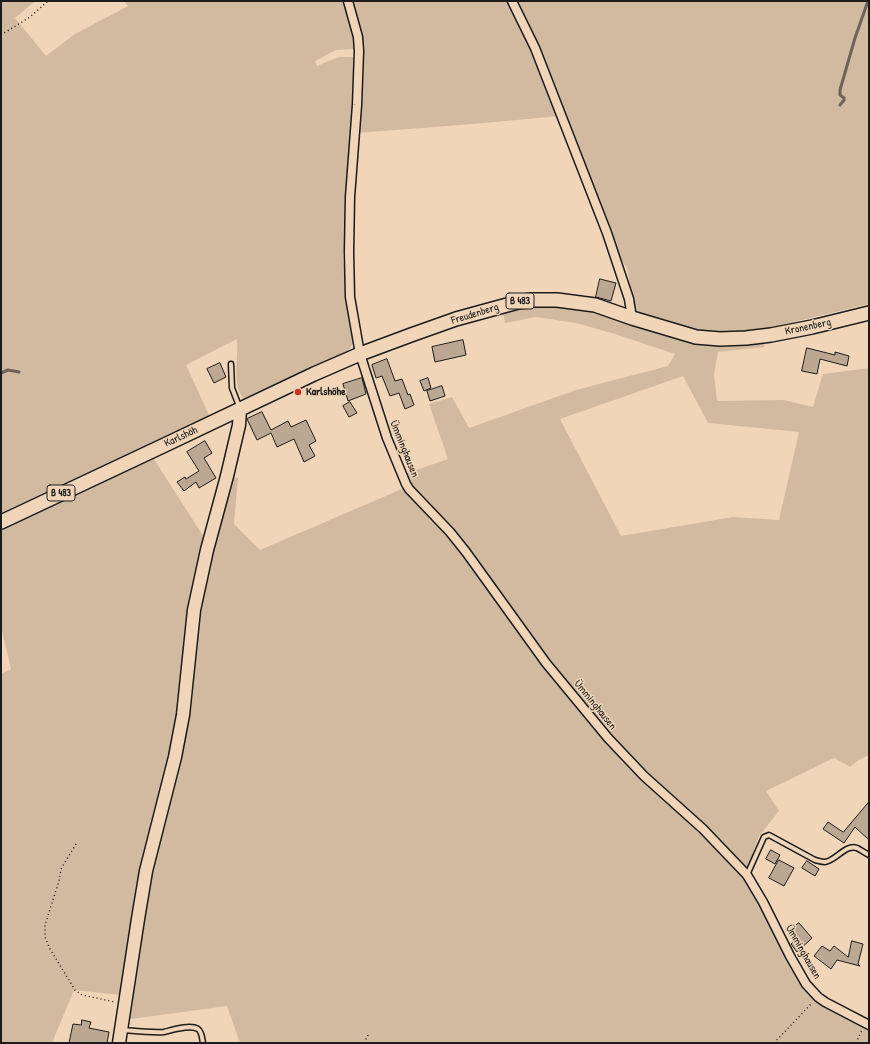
<!DOCTYPE html>
<html>
<head>
<meta charset="utf-8">
<style>
  body { margin:0 }
  #map { position:relative; width:870px; height:1044px; overflow:hidden; background:#f1d5b8; font-family:"Patrick Hand",sans-serif }
  canvas { display:block }
  .frame { position:absolute; inset:0; border:2px solid #1c1c1c; pointer-events:none }
</style>
</head>
<body>
<div id="map">
<canvas width="870" height="1044"></canvas>
<div class="frame"></div>
</div>
<script>
const context = document.querySelector('canvas').getContext('2d');
context.lineJoin = 'round';
function paint(path, color) {
  context.fillStyle = color;
  context.fill(path, 'evenodd');
}
function trace(path, color, width, dash) {
  context.strokeStyle = color;
  context.lineWidth = width;
  context.lineCap = dash ? 'butt' : 'round';
  context.setLineDash(dash || []);
  context.stroke(path);
}
function write(font, color, halo, rows, align = 'center') {
  context.font = font + ' "Patrick Hand",sans-serif';
  context.lineWidth = 3;
  context.setLineDash([]);
  context.textBaseline = 'middle';
  context.strokeStyle = halo;
  context.fillStyle = color;
  for (const [text, x, y, turn = 0] of rows) {
    context.save();
    context.translate(x, y);
    context.rotate((+turn || 0) * Math.PI / 180);
    context.textAlign = isNaN(turn) ? turn : align;
    if (halo) context.strokeText(text, 0, 0);
    context.fillText(text, 0, 0);
    context.restore();
  }
}
paint(new Path2D(`
  M1 1H35L15 18 46 56 75 34 128 6 124 1H506L534 50 560 116 473 124 357 133 356 49 336 50 315 61 317 66 339 57H356L355 91 343 260 353 343 348 352 244 400C231 382 239 359 237 339L186 365 210 417 1 517Z
  M514 1H869V304L764 329 728 334 700 332 639 314 635 309 627 268 621 260 609 232Z
  M546 303 586 309 624 320 718 344 765 342 764 347 718 352 714 374 717 401 784 400 813 407 823 374 869 368V755L859 760 850 767 834 758 766 791 779 811 759 836 746 872 747 875 818 997 869 1025V1043H240L227 1006 131 1019 127 1017V997L187 668 227 476 238 478 234 524 260 550 402 489 405 474 448 459 429 404 452 397 469 428 576 390 668 366 675 354 615 334 576 323 536 317 505 323 502 309ZM683 376 708 423 799 432 779 520 733 517 621 536 560 419Z
  M152 456 207 542 181 715 121 995 74 990 52 1043H1V674L11 669 1 627V529Z`), '#d2baa1');
trace(new Path2D(`
  M840 105 844 100V98L840 95V90L855 38 868 1
  M1 373 8 370 19 372`), '#6e6359', 3);
const building = new Path2D(`
  M600 279 616 283 611 301 596 297Z
  M463 340 466 355 435 362 432 347Z
  M807 348 835 355V352L849 356 847 366 820 359 817 374 802 371Z
  M387 359 395 381 402 379 408 395 410 394 414 405 405 409 399 393 390 396 382 376 376 378 372 365Z
  M220 363 226 377 214 383 207 369Z
  M362 378 366 394 348 401 343 384Z
  M428 378 431 388 424 391 420 381Z
  M442 386 445 396 430 401 427 391Z
  M350 402 357 413 349 417 343 406Z
  M262 412 271 430 288 421 291 427 306 420 316 441 309 445 315 456 304 462 294 439 277 447 271 433 257 440 247 419Z
  M205 441 212 453 204 458 216 478 199 488 196 482 184 491 177 482 185 477 186 479 199 471 187 452Z
  M869 802V840L855 827 844 843 823 829 828 822 843 832Z
  M771 850 780 855 775 864 766 859Z
  M779 860 794 868 784 886 769 878Z
  M807 861 819 869 815 876 802 868Z
  M799 923 812 938 797 952 791 944 796 939 789 931Z
  M852 941 863 944 858 964 860 966 837 960 831 969 814 956 822 946 830 951 834 946 848 957Z
  M82 1020 91 1022 89 1028 109 1032 107 1043H69L73 1024 81 1025Z`);
paint(building, '#bca792');
trace(building, '#1c1c1c', 1);
const service = new Path2D(`
  M231 364 232 388 239 406
  M747 875 764 837 769 835 815 860C819 861 822 862 825 862 837 860 845 844 857 848 861 850 865 853 869 855
  M123 1030C135 1031 153 1033 164 1032 172 1030 190 1024 198 1029 202 1032 202 1038 203 1043`);
const minor = new Path2D(`
  M348 1 358 37 359 51 357 105 350 197 349 252 350 297 360 354 387 438 406 484 409 489 450 532 466 552 546 663 608 738 644 776 703 829 747 875 763 902 790 956 806 984 818 997 825 1002 869 1025
  M512 1 535 48 607 233 629 299 632 318`);
const secondary = new Path2D(`
  M119 1043 138 919 146 871 175 757 183 715 194 610 207 550 227 476 239 425 240 409`);
const primary = new Path2D(`
  M1 522 169 443 314 374 360 354 411 335 456 319 518 302 532 300H557L595 305 632 318 696 337 720 339 746 338 771 335 812 327 869 313`);
trace(service, '#1c1c1c', 7);
trace(minor, '#1c1c1c', 11);
trace(secondary, '#1c1c1c', 15);
trace(primary, '#1c1c1c', 16);
trace(new Path2D(`
  M1 35 30 17 48 1
  M76 844 61 869 59 881 45 925V937L50 949 75 990 82 995 115 1002
  M364 1043 368 1035
  M774 1043 812 1003
  M856 1043 862 1030`), '#1c1c1c', 1.5, [1, 3]);
trace(service, '#f1d5b8', 4);
trace(minor, '#f1d5b8', 8);
trace(secondary, '#f1d5b8', 12);
trace(primary, '#f1d5b8', 13);
for (const [x, y, r, color] of [
  [298,392,4,"#c8321e"]
]) {
  const dot = new Path2D();
  dot.arc(x, y, r, 0, 2 * Math.PI);
  context.fillStyle = color;
  context.fill(dot);
  trace(dot, '#f1d5b8', 1.5);
}
for (const [x, y, w] of [
  [520,301,28],
  [61,493,28]
]) {
  const box = new Path2D();
  box.roundRect(x - w / 2, y - 8, w, 16, 3);
  context.fillStyle = '#f1d5b8';
  context.fill(box);
  trace(box, '#1c1c1c', 1);
}
write('bold 10px', '#1c1c1c', null, [
  ["B 483",520,301],
  ["B 483",61,493]
]);
write('11px', '#1c1c1c', '#f1d5b8', [
  ["Freudenberg",475,314,-17],
  ["Kronenberg",808,327,-12],
  ["Karlshöh",181,437,-25],
  ["Ümminghausen",404,449,68],
  ["Ümminghausen",595,705,51],
  ["Ümminghausen",803,952,60]
]);
write('bold 11px', '#1c1c1c', '#f1d5b8', [
  ["Karlshöhe",306,392]
], 'left');
</script>
</body>
</html>
